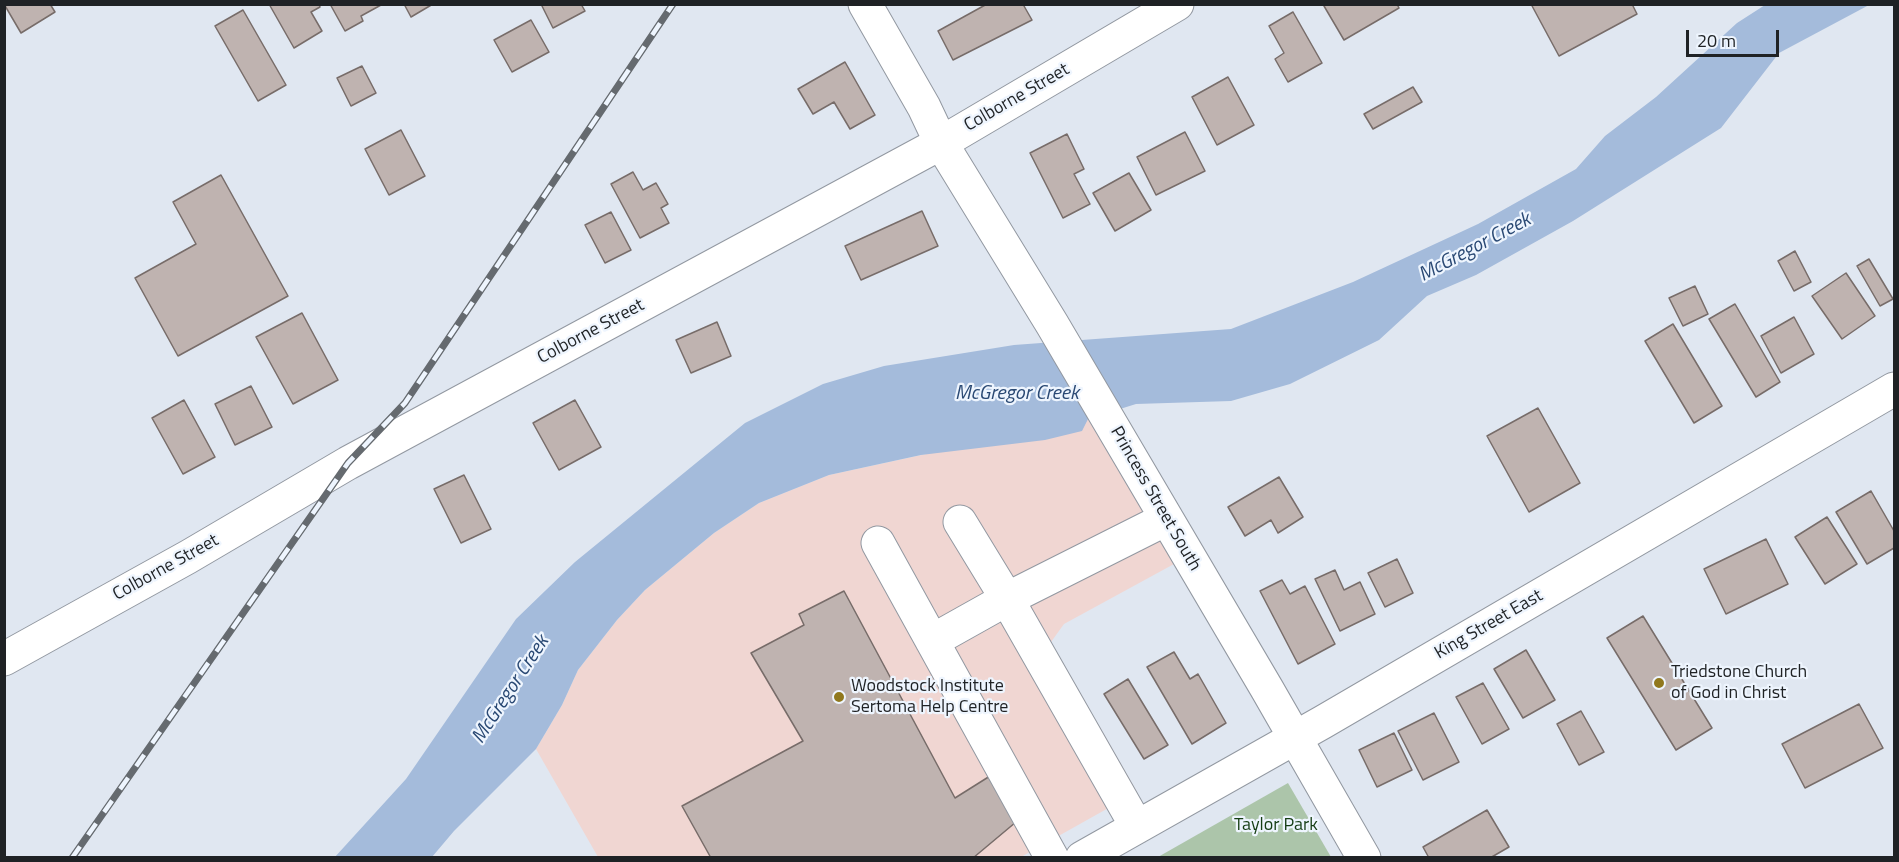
<!DOCTYPE html>
<html>
<head>
<meta charset="utf-8">
<style>
  body { margin:0 }
  #map { position:relative; width:1899px; height:862px; overflow:hidden; background:#e0e7f1; font-family:"Titillium Web",sans-serif }
  canvas { display:block }
  .frame { position:absolute; inset:0; border:6px solid #1f2225; pointer-events:none }
  .scale { position:absolute; left:1686px; top:30px; width:93px; height:27px; box-sizing:border-box; border:3px solid #1f2225; border-top:0; padding-left:8px; font-size:18px; line-height:21px; white-space:nowrap; color:#1f2225; -webkit-text-stroke:4px #eef5fe; paint-order:stroke }
</style>
</head>
<body>
<div id="map">
<canvas width="1899" height="862"></canvas>
<div class="frame"></div>
<div class="scale">20 m</div>
</div>
<script>
const context = document.querySelector('canvas').getContext('2d');
context.lineJoin = 'round';
function paint(path, color) {
  context.fillStyle = color;
  context.fill(path, 'evenodd');
}
function trace(path, color, width, dash) {
  context.strokeStyle = color;
  context.lineWidth = width;
  context.lineCap = dash ? 'butt' : 'round';
  context.setLineDash(dash || []);
  context.stroke(path);
}
function write(font, color, halo, rows, align = 'center') {
  context.font = font + ' "Titillium Web",sans-serif';
  context.lineWidth = 4.5;
  context.setLineDash([]);
  context.textBaseline = 'middle';
  context.strokeStyle = halo;
  context.fillStyle = color;
  for (const [text, x, y, turn = 0] of rows) {
    context.save();
    context.translate(x, y);
    context.rotate((+turn || 0) * Math.PI / 180);
    context.textAlign = isNaN(turn) ? turn : align;
    if (halo) context.strokeText(text, 0, 0);
    context.fillText(text, 0, 0);
    context.restore();
  }
}
paint(new Path2D(`
  M1088 419 1174 564 1064 624 1051 642 1137 792 1021 857H598L536 749 562 705 578 670 617 620 645 590 714 533 759 503 829 475Z`), '#f0d6d2');
paint(new Path2D(`
  M1288 783 1331 857H1158Z`), '#acc5aa');
paint(new Path2D(`
  M1765 5H1869L1779 53 1721 128 1573 221 1476 275 1427 296 1379 340 1290 384 1231 401 1136 404 1088 419 1082 431 1045 440 921 455 829 475 759 503 714 533 645 590 617 620 578 670 562 705 536 749 454 831 432 857 334 858 406 779 516 619 575 562 745 423 823 384 884 366 1014 345 1231 329 1353 282 1478 224 1576 169 1605 136 1656 97 1737 23Z`), '#a4bbdb');
const building = new Path2D(`
  M4 4H50L55 12 21 33Z
  M269 4H319L320 7 311 12 322 31 294 48Z
  M330 4H381V5L361 16 363 21 345 31Z
  M404 4H433L411 17Z
  M541 4H581L585 11 553 28Z
  M987 4H1027L1024 6 1032 20 953 60 938 31Z
  M1326 4H1397L1399 8 1344 40 1324 6Z
  M1531 4H1632L1637 14 1559 56Z
  M243 10 286 85 258 101 215 26Z
  M1293 12 1322 63 1288 82 1275 59 1284 53 1269 26Z
  M531 20 549 52 512 72 494 40Z
  M845 62 875 115 850 129 834 102 813 114 798 89Z
  M362 66 376 93 351 106 337 78Z
  M1228 77 1254 125 1217 145 1192 97Z
  M1413 87 1422 102 1373 129 1364 114Z
  M401 130 425 176 389 195 365 149Z
  M1185 132 1205 171 1156 195 1137 157Z
  M1067 134 1084 169 1074 174 1090 204 1063 218 1030 153Z
  M633 172 643 190 656 183 668 204 661 208 669 223 640 238 611 184Z
  M1129 173 1151 210 1115 231 1093 193Z
  M221 175 288 296 178 356 135 278 196 244 173 202Z
  M922 211 938 246 861 280 845 246Z
  M611 212 631 250 605 263 585 225Z
  M1795 251 1811 282 1794 291 1778 261Z
  M1869 259 1893 299 1880 306 1857 266Z
  M1846 273 1875 316 1842 339 1812 296Z
  M1695 286 1708 314 1683 326 1669 298Z
  M1735 304 1780 382 1756 397 1709 319Z
  M302 313 338 380 293 404 256 337Z
  M1794 317 1814 354 1781 373 1761 336Z
  M717 322 731 356 691 373 676 340Z
  M1673 324 1722 406 1694 423 1645 341Z
  M251 386 272 427 235 445 215 404Z
  M184 400 215 457 183 474 152 418Z
  M575 400 601 447 559 470 533 423Z
  M1538 408 1580 483 1529 512 1487 436Z
  M464 475 491 529 461 543 434 489Z
  M1279 477 1303 517 1278 533 1271 520 1245 536 1228 507Z
  M1871 491 1894 531V548L1867 564 1836 512Z
  M1827 517 1857 564 1825 584 1795 537Z
  M1766 539 1788 584 1726 614 1704 569Z
  M1397 559 1413 593 1385 607 1368 573Z
  M1335 570 1344 590 1360 582 1375 614 1340 631 1315 579Z
  M1282 580 1290 594 1305 586 1335 644 1298 664 1260 591Z
  M844 591 955 798 990 776 1016 822 973 858H711L682 806 803 741 751 653 804 625 799 614Z
  M1643 616 1712 728 1676 750 1607 638Z
  M1526 650 1555 700 1523 718 1494 669Z
  M1174 652 1190 679 1198 674 1226 723 1192 744 1147 667Z
  M1128 679 1168 745 1144 759 1104 694Z
  M1483 683 1509 729 1482 744 1456 697Z
  M1859 704 1883 748 1805 788 1782 744Z
  M1581 711 1604 752 1579 765 1557 724Z
  M1434 713 1459 762 1423 780 1398 731Z
  M1394 733 1412 770 1377 787 1359 750Z
  M1487 810 1509 847 1490 858H1429L1423 847Z`);
paint(building, '#bfb3b0');
trace(building, '#776c69', 1.5);
const minor = new Path2D(`
  M865 4 924 107 941 143 1052 324 1267 689 1364 858
  M960 522 1007 599 1166 519
  M878 543 1052 858
  M932 641 1007 599 1137 827
  M4 659 188 557 348 463 941 143 1177 4
  M1082 858 1323 722 1894 389`);
trace(minor, '#9298a1', 35);
trace(minor, '#fff', 33);
const rail = new Path2D(`
  M72 858 348 463 405 403 673 4`);
trace(rail, '#656a6f', 7);
trace(rail, '#eef5fe', 4.5, [14]);
for (const [x, y, r, color] of [
  [1659,683,6,"#90781e"],
  [839,697,6,"#90781e"]
]) {
  const dot = new Path2D();
  dot.arc(x, y, r, 0, 2 * Math.PI);
  context.fillStyle = color;
  context.fill(dot);
  trace(dot, '#eef5fe', 2);
}
write('18px', '#1f2225', '#eef5fe', [
  ["Colborne Street",1017,98,-30],
  ["Colborne Street",591,332,-28],
  ["Princess Street South",1155,499,60],
  ["Colborne Street",166,568,-29],
  ["King Street East",1489,625,-30]
]);
write('18px', '#1f2225', '#eef5fe', [
  ["Triedstone Church",1671,673],
  ["of God in Christ",1671,694],
  ["Woodstock Institute",851,687],
  ["Sertoma Help Centre",851,708]
], 'left');
write('18px', '#153d13', '#eef5fe', [
  ["Taylor Park",1276,826]
]);
write('italic 20px', '#2a4974', '#eef5fe', [
  ["McGregor Creek",1475,248,-28],
  ["McGregor Creek",1017,394],
  ["McGregor Creek",511,690,-57]
]);
</script>
</body>
</html>
